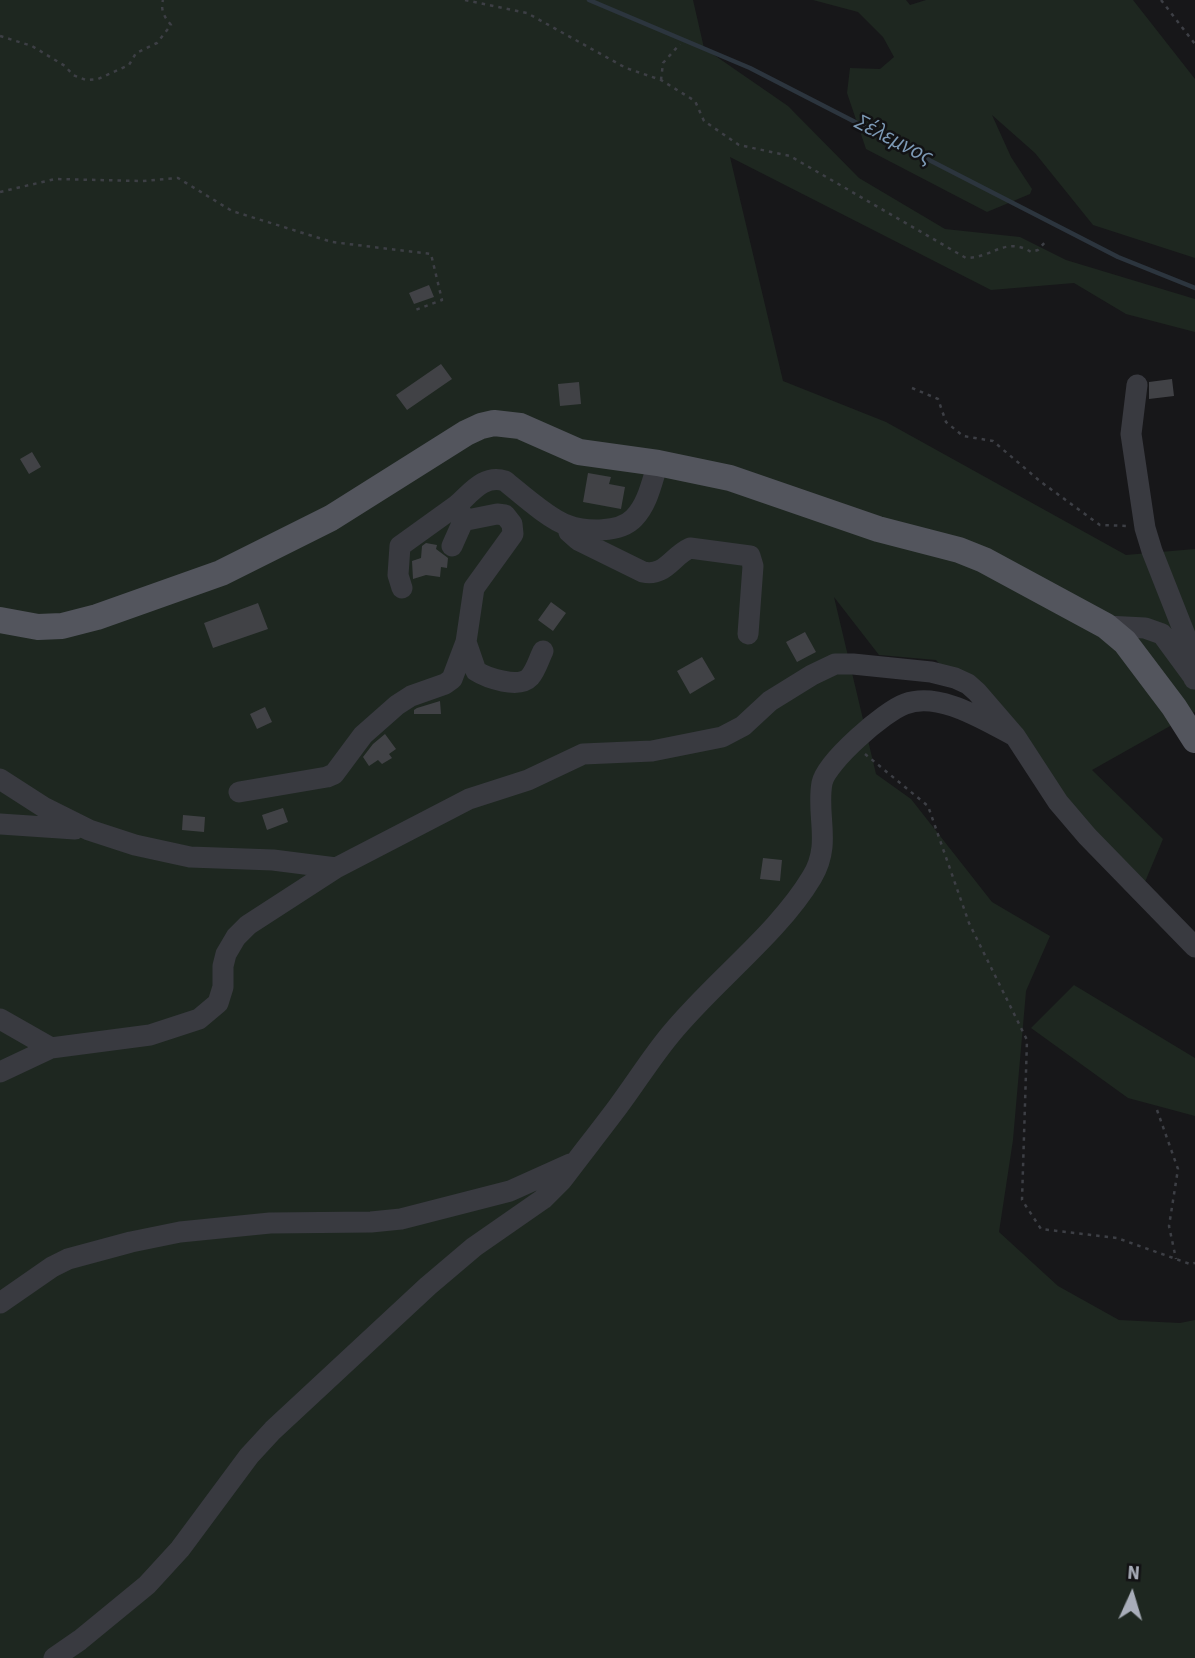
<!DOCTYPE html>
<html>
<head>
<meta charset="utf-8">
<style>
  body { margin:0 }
  #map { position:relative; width:1195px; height:1658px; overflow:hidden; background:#171719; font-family:"Source Sans 3",sans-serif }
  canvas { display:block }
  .north { position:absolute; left:1097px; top:1560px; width:70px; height:70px; -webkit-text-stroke:5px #121214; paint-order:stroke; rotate:4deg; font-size:19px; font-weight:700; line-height:28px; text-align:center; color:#a8adb9 }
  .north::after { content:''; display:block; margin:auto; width:24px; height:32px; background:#a8adb9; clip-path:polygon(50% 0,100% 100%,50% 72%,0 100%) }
</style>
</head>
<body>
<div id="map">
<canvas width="1195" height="1658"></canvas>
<div class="north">N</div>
</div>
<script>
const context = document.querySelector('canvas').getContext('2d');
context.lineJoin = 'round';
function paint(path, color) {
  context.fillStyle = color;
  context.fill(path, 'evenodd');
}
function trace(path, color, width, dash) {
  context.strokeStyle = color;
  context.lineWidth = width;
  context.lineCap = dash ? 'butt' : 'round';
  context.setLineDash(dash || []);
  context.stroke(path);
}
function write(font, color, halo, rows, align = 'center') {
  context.font = font + ' "Source Sans 3",sans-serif';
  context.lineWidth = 5;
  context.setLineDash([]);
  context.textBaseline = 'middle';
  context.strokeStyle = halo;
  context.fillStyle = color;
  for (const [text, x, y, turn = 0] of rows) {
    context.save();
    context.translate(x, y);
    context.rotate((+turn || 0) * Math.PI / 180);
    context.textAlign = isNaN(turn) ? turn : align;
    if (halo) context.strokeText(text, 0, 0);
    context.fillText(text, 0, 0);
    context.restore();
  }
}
paint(new Path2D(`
  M0 0H693L704 48 788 106 859 178 945 229 1020 237 1066 260 1195 299V332L1126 314 1074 283 991 290 730 157 783 381 886 422 1126 555 1195 549V712L1092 770 1163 839 1137 901 1011 745 936 660 879 655 834 597 876 774 911 799 992 902 1050 936 1026 991 1013 1140 999 1232 1058 1286 1119 1320 1180 1323 1195 1320V1658H0Z
  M813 0H906L910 5 926 0H1133L1195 79V258L1093 225 1035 153 992 115 1011 157 1032 189 1030 194 987 212 866 149 847 93 850 68 880 69 894 57 883 37 858 12Z
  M1074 985 1195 1058V1116L1128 1098 1031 1028Z`), '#1e2720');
trace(new Path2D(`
  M589 0 750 68 1118 257 1195 288`), '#2c353e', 4.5);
paint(new Path2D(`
  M429 285 434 297 414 304 409 293Z
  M441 364 452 379 407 410 396 395Z
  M1172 379 1174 396 1149 399V382Z
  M579 382 581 404 560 406 558 384Z
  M32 452 41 467 29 474 20 459Z
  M588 473 611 477 609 484 625 487 621 509 583 502Z
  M426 543 437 545 436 549 448 558 447 568 441 567 440 577 426 575 413 579 412 561 421 558 422 546Z
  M551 602 566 613 553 631 538 620Z
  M258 603 268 629 213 648 204 623Z
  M805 632 816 652 797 662 786 642Z
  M702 657 715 679 690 694 677 671Z
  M440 701 441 714H414V710L417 708Z
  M265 707 272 722 257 729 250 714Z
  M385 734 396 749 389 754 392 758 382 764 378 760 369 766 363 757 373 744Z
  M283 808 288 822 267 830 262 815Z
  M183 815 205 817 204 832 182 830Z
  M763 858 782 860 780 881 760 879Z`), '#414246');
trace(new Path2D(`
  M465 0 527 13 626 68 661 80 695 101 704 121 739 145 790 156 966 258C992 258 1006 236 1031 252L1038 250 1046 241
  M1161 0 1195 44
  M0 36 32 46 65 66 73 75 86 80 98 79 129 65 136 53 157 43 171 25C165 18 160 10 163 0
  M661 80 663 63 680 44
  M0 192 55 179 142 181 178 178 232 211 332 242 431 254 442 300 413 311
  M912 388 938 399 946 422 963 436 993 441 1041 482 1100 525 1128 526
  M865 754 928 806 969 923 1027 1040 1022 1200 1041 1229 1117 1238 1190 1264 1195 1263
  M1157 1110 1178 1169 1169 1226 1176 1259`), '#3d3f45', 2.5, [3.5, 5]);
trace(new Path2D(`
  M1137 385 1131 434 1145 528 1152 551 1193 655 1194 679
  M567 525 569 532 578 540 643 572C665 577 672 556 690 548L750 556 753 566 748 634
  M452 546 464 519
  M402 588 398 575 400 546 457 505
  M1106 626 1145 628 1162 634 1195 679
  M466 642 476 671C487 678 519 689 530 677 536 670 539 659 543 651
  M0 779 45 808 89 830 135 845 190 857 273 860 336 868 469 799 528 780 583 754 652 751 722 737 743 726 770 701 812 675 835 664H853L931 672 955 678 968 684 977 692 1015 736 1058 802 1087 836 1195 947
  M239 792 327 777 334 774 363 735 397 705 411 696 445 684 452 679 466 642 474 588 513 534 512 524 505 515 497 514 467 520 464 519 457 505C471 493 484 474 505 481 520 493 550 520 567 525 586 532 620 533 634 518 648 504 652 481 658 463
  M0 824 75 829
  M0 1019 51 1048
  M0 1072 51 1048 150 1035 199 1019 218 1003 223 987V966L226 954 236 937 248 925 336 868
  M0 1303 52 1267 68 1259 131 1242 180 1232 270 1223 371 1222 401 1219 510 1191 570 1164
  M54 1658 80 1640 147 1585 180 1549 249 1456 273 1430 428 1286 474 1247 543 1199 562 1180C580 1156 599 1132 617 1108 635 1084 651 1058 670 1035 713 982 778 934 812 877 832 844 816 816 822 783 826 762 885 711 905 704 940 691 985 721 1015 736`), '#393a40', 21);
trace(new Path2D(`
  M0 620 38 627 62 626 97 617 221 573 331 518 466 433 481 426 494 423 520 426 579 452 658 463 730 478 878 529 959 550 984 560 1106 626 1125 642 1174 707 1195 740`), '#53555d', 26);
write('italic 23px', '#7d9ab6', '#121214', [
  ["Σέλεμνος",893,141,27]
]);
</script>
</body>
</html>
